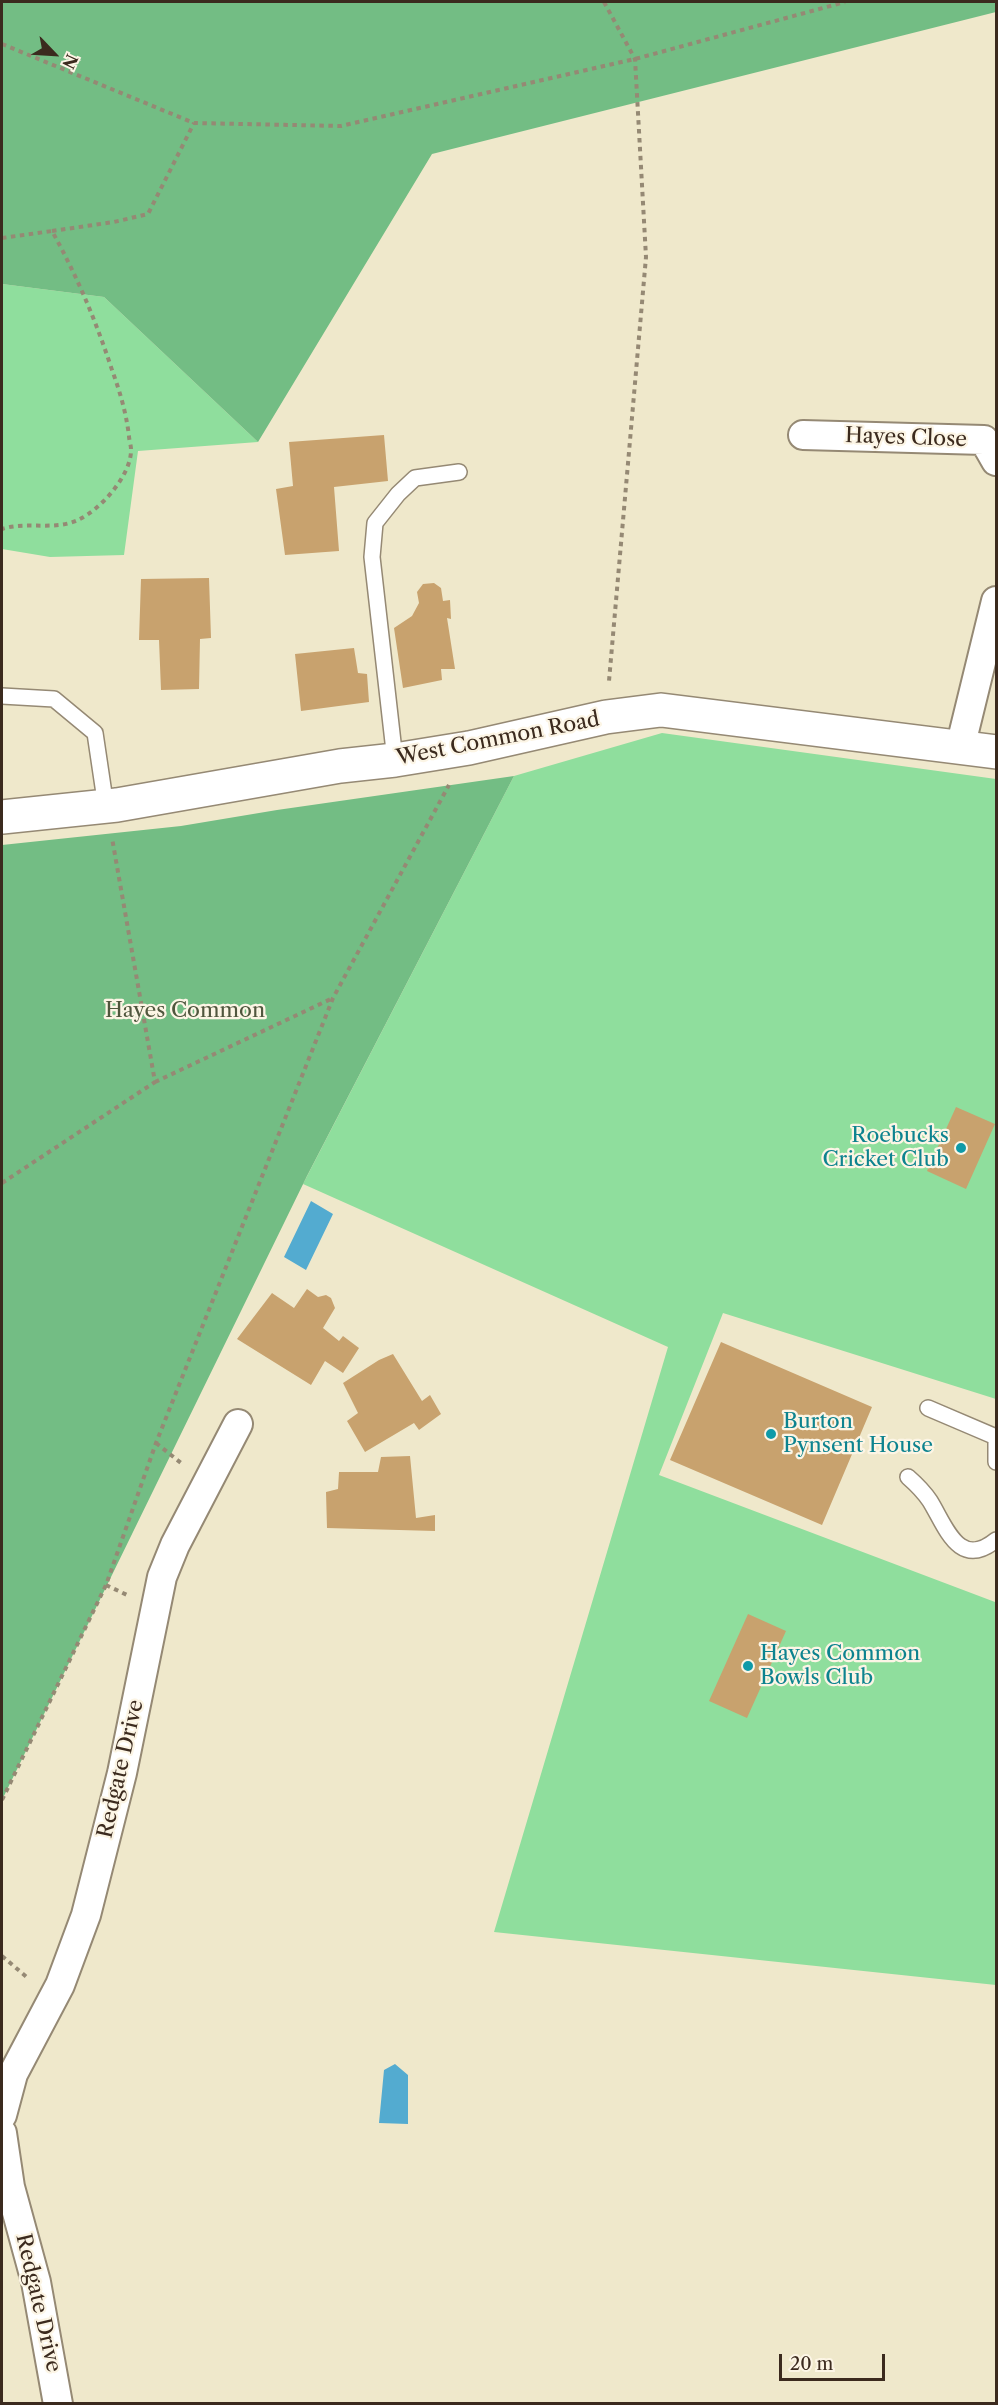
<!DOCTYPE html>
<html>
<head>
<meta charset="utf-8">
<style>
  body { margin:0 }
  #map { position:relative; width:998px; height:2405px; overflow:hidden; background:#efe8cb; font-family:"Libre Caslon Text",serif }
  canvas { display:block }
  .frame { position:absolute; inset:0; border:3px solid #3b2a1e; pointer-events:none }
  .north { position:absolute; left:24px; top:24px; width:60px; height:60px; -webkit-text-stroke:4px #fcf5e5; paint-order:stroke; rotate:115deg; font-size:16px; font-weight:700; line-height:24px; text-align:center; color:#3b2a1e }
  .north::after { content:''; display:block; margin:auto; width:21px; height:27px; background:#3b2a1e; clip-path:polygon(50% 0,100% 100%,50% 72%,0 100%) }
  .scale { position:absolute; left:779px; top:2354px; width:106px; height:27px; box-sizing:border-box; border:3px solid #3b2a1e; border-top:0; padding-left:8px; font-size:18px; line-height:21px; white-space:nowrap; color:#3b2a1e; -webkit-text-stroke:4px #fcf5e5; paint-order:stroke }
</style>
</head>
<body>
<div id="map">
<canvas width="998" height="2405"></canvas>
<div class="frame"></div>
<div class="north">N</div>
<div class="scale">20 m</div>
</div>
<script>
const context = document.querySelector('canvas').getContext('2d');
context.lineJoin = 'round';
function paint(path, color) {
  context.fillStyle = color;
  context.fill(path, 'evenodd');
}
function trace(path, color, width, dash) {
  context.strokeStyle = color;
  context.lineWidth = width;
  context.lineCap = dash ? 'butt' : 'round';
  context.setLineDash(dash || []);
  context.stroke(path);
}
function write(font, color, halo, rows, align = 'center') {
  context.font = font + ' "Libre Caslon Text",serif';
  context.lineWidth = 4.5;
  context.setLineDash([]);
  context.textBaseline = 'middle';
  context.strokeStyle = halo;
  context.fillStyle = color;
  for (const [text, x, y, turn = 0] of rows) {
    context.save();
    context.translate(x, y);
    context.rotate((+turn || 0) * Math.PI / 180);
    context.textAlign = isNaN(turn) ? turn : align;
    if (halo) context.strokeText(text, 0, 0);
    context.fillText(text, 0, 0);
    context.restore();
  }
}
paint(new Path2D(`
  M2 284 104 297 258 442 138 451 124 555 50 557 2 549Z
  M662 733 996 779V1399L723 1313 659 1475 995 1602 996 1985 494 1932 668 1347 303 1184 514 776Z`), '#8fde9d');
paint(new Path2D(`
  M2 2H996V12L432 154 258 442 104 297 2 284Z
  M514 776 307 1176 2 1800V845L181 826 277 810Z`), '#73bd84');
paint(new Path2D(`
  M311 1201 333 1214 306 1270 284 1257Z
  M395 2064 408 2075V2124L379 2123 384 2070Z`), '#53abd0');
paint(new Path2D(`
  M384 435 388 481 334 487 339 551 285 555 276 489 293 486 289 442Z
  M209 578 211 638 200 639 199 689 161 690 159 640H139L141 579Z
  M434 583 441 588 443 601 450 600 451 619 447 618 455 669H441L442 680 403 688 394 628 412 616 419 603 417 592 423 584Z
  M354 648 358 673 367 674 369 702 301 711 295 654Z
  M956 1107 995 1124 966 1189 927 1171Z
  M307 1289 318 1297 326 1295 331 1298 335 1308 323 1328 339 1341 343 1336 359 1348 343 1373 325 1361 311 1385 237 1339 272 1293 294 1308Z
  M721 1342 872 1407 822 1525 670 1460Z
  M393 1354 422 1401 430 1395 441 1414 419 1430 414 1423 365 1452 347 1421 358 1413 343 1383 379 1360Z
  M410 1456 416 1518 435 1515V1531L327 1528 326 1492 338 1489 339 1472H378L381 1457Z
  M748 1614 786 1631 747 1718 709 1701Z`), '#c8a26e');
const service = new Path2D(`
  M2 696 54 699 95 733 106 807
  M395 760 372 557 375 523 398 494 415 478 459 472
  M928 1408 996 1437
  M996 1436V1462
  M908 1477C916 1484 924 1492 930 1501 946 1527 959 1570 996 1540`);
const minor = new Path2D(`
  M803 435 984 440 996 461
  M960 748 996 601
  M2 2115 13 2074 60 1985 86 1915 122 1773 162 1577 175 1545 238 1424
  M2 2133 10 2187 36 2282 58 2404`);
const tertiary = new Path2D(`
  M2 817 117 805 340 766 395 760 469 748 606 717 661 710 996 752`);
trace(service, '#958974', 18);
trace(minor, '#958974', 32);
trace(tertiary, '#958974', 36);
trace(new Path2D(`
  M604 2 635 59 646 257 609 681
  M2 44 194 123 341 126 635 59 845 2
  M52 231 114 222 148 214 194 123
  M2 238 52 231C77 276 96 321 112 370 120 392 126 412 129 436 129 440 131 445 131 449 132 475 100 510 78 520 55 531 26 521 2 529
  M155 1082 333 998
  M2 1183 155 1082 112 838
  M156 1443 181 1463
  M106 1585 127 1595
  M2 1800 106 1585 156 1443 333 998 449 785
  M2 1956 29 1979`), '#958974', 4, [4.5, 4.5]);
trace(service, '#fff', 15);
trace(minor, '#fff', 28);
trace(tertiary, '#fff', 33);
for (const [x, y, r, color] of [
  [961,1148,6,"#0f9aa8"],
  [771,1434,6,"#0f9aa8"],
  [748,1666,6,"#0f9aa8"]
]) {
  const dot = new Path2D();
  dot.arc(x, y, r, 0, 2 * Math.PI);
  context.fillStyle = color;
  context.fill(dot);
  trace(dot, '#fcf5e5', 2);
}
write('21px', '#3b2a1e', '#fcf5e5', [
  ["Hayes Close",906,438,2],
  ["West Common Road",498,739,-11],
  ["Redgate Drive",121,1769,-77],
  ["Redgate Drive",38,2303,77]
]);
write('21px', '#50573e', '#fcf5e5', [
  ["Hayes Common",185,1011]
]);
write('21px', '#0d838f', '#fcf5e5', [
  ["Roebucks",949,1136,"right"],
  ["Cricket Club",949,1160,"right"],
  ["Burton",783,1422],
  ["Pynsent House",783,1446],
  ["Hayes Common",760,1654],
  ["Bowls Club",760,1678]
], 'left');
</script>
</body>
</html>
